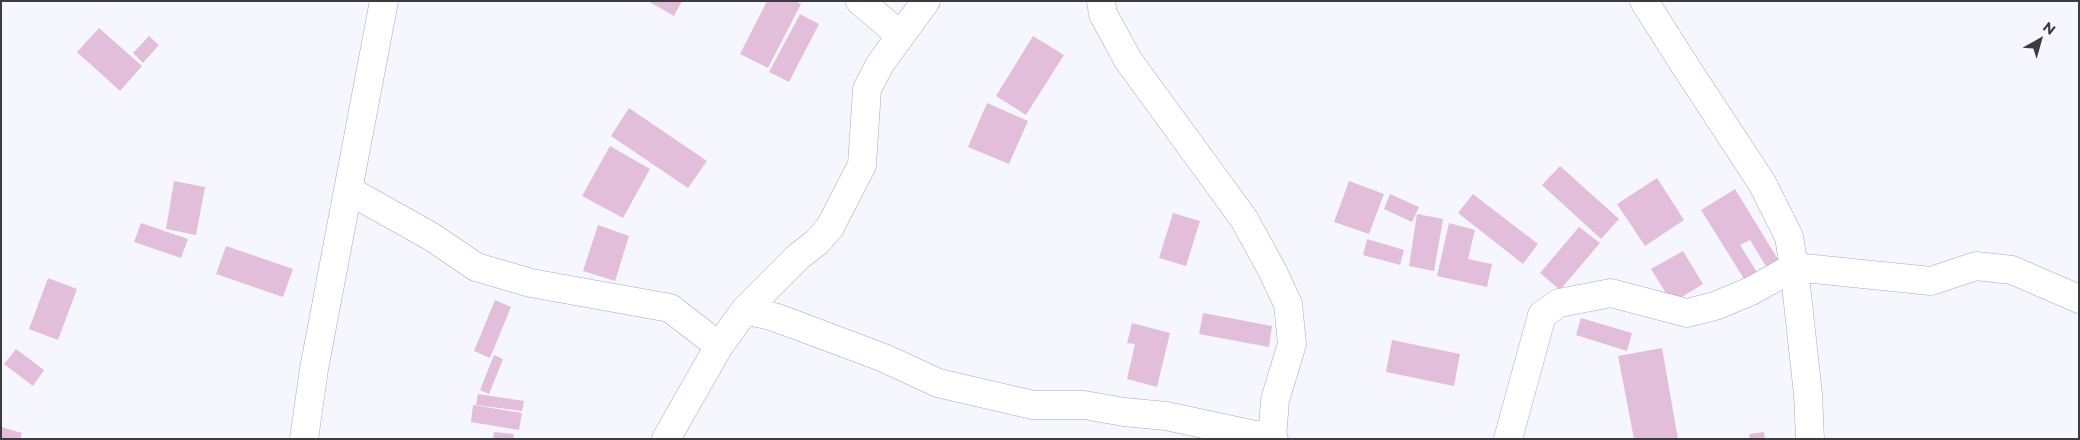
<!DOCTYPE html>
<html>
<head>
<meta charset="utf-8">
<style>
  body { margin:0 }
  #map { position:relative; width:2080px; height:440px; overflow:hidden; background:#f6f6ff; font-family:Montserrat,sans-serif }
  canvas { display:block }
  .frame { position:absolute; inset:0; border:2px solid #3c3c3f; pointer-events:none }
  .north { position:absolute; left:2015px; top:15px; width:50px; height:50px; -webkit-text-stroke:4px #f6f6ff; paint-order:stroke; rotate:38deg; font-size:14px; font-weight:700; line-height:20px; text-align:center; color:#3c3c3f }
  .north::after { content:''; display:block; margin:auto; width:18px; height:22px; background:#3c3c3f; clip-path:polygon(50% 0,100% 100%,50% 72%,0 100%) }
</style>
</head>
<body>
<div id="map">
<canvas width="2080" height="440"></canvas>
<div class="frame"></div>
<div class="north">N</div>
</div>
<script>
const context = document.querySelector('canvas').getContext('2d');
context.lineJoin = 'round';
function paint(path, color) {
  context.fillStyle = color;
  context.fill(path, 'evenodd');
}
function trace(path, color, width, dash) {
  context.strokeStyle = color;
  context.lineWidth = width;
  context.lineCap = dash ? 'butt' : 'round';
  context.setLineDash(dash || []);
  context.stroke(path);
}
paint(new Path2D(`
  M648 1H682L674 16Z
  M767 1H795L801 4 768 68 740 54Z
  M800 14 819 24 789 82 769 72Z
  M99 28 142 66 120 91 77 52Z
  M149 36 159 45 143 63 133 53Z
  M1033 36 1064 55 1026 115 996 96Z
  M987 103 1028 121 1009 164 968 147Z
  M629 108 707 161 688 188 611 136Z
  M610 146 650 169 623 218 582 196Z
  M1560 166 1619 219 1601 239 1542 185Z
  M1657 178 1684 220 1645 246 1617 204Z
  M174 181 205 187 196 235 166 229Z
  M1349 181 1384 194 1369 234 1334 222Z
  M1735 189 1779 261 1767 268 1750 240 1740 245 1758 274 1746 282 1701 210Z
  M1390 194 1419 207 1412 222 1384 209Z
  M1473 194 1538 244 1523 264 1458 213Z
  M1173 213 1200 221 1186 266 1159 258Z
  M1417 214 1443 219 1434 271 1409 266Z
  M141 223 188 239 181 258 134 242Z
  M1449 223 1475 230 1468 259 1492 264 1487 287 1437 276Z
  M598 225 629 236 615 281 583 271Z
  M1579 227 1600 243 1560 290 1540 273Z
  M1367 239 1404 250 1400 265 1363 255Z
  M226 246 293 269 283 297 216 274Z
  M1683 251 1703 284 1672 303 1651 269Z
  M48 278 77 289 58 340 29 329Z
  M495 300 511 307 490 358 474 351Z
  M1203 313 1272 326 1269 347 1199 334Z
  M1581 318 1632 333 1627 351 1576 335Z
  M1132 323 1170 333 1157 387 1127 379 1135 344 1127 343Z
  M1392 340 1460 354 1454 386 1386 372Z
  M1662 348 1678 439H1634L1618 356Z
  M16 349 44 370 33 386 4 364Z
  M494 355 503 359 489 394 480 390Z
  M478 394 524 401 522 411 476 405Z
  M473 405 522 413 519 430 471 422Z
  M1 427 22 433 20 439H1Z
  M494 432 514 434 513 439H493Z
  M1764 432 1765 439H1750L1749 434Z`), '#e3beda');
const minor = new Path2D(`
  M860 1 900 35
  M1101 1 1103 14 1128 60 1244 219 1272 270 1288 304 1292 344 1275 400 1272 439
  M1644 1 1682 61 1762 183 1789 237 1794 267 1808 394 1810 439
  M348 190 432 237 476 267 531 283 670 308 719 346
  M745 310 774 317 796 325 884 358 938 383 1033 405H1084L1124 412 1166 416 1274 439
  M304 439 314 369 384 1
  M666 439 719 346 745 310 799 256 817 242 830 227 862 165 867 89 880 64 926 1
  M1508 439 1542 315 1559 303 1611 293 1687 313 1715 306 1751 291 1794 267 1931 281 1976 266 2012 270 2079 299`);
trace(minor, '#abaab3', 29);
trace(minor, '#fff', 28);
</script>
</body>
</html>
